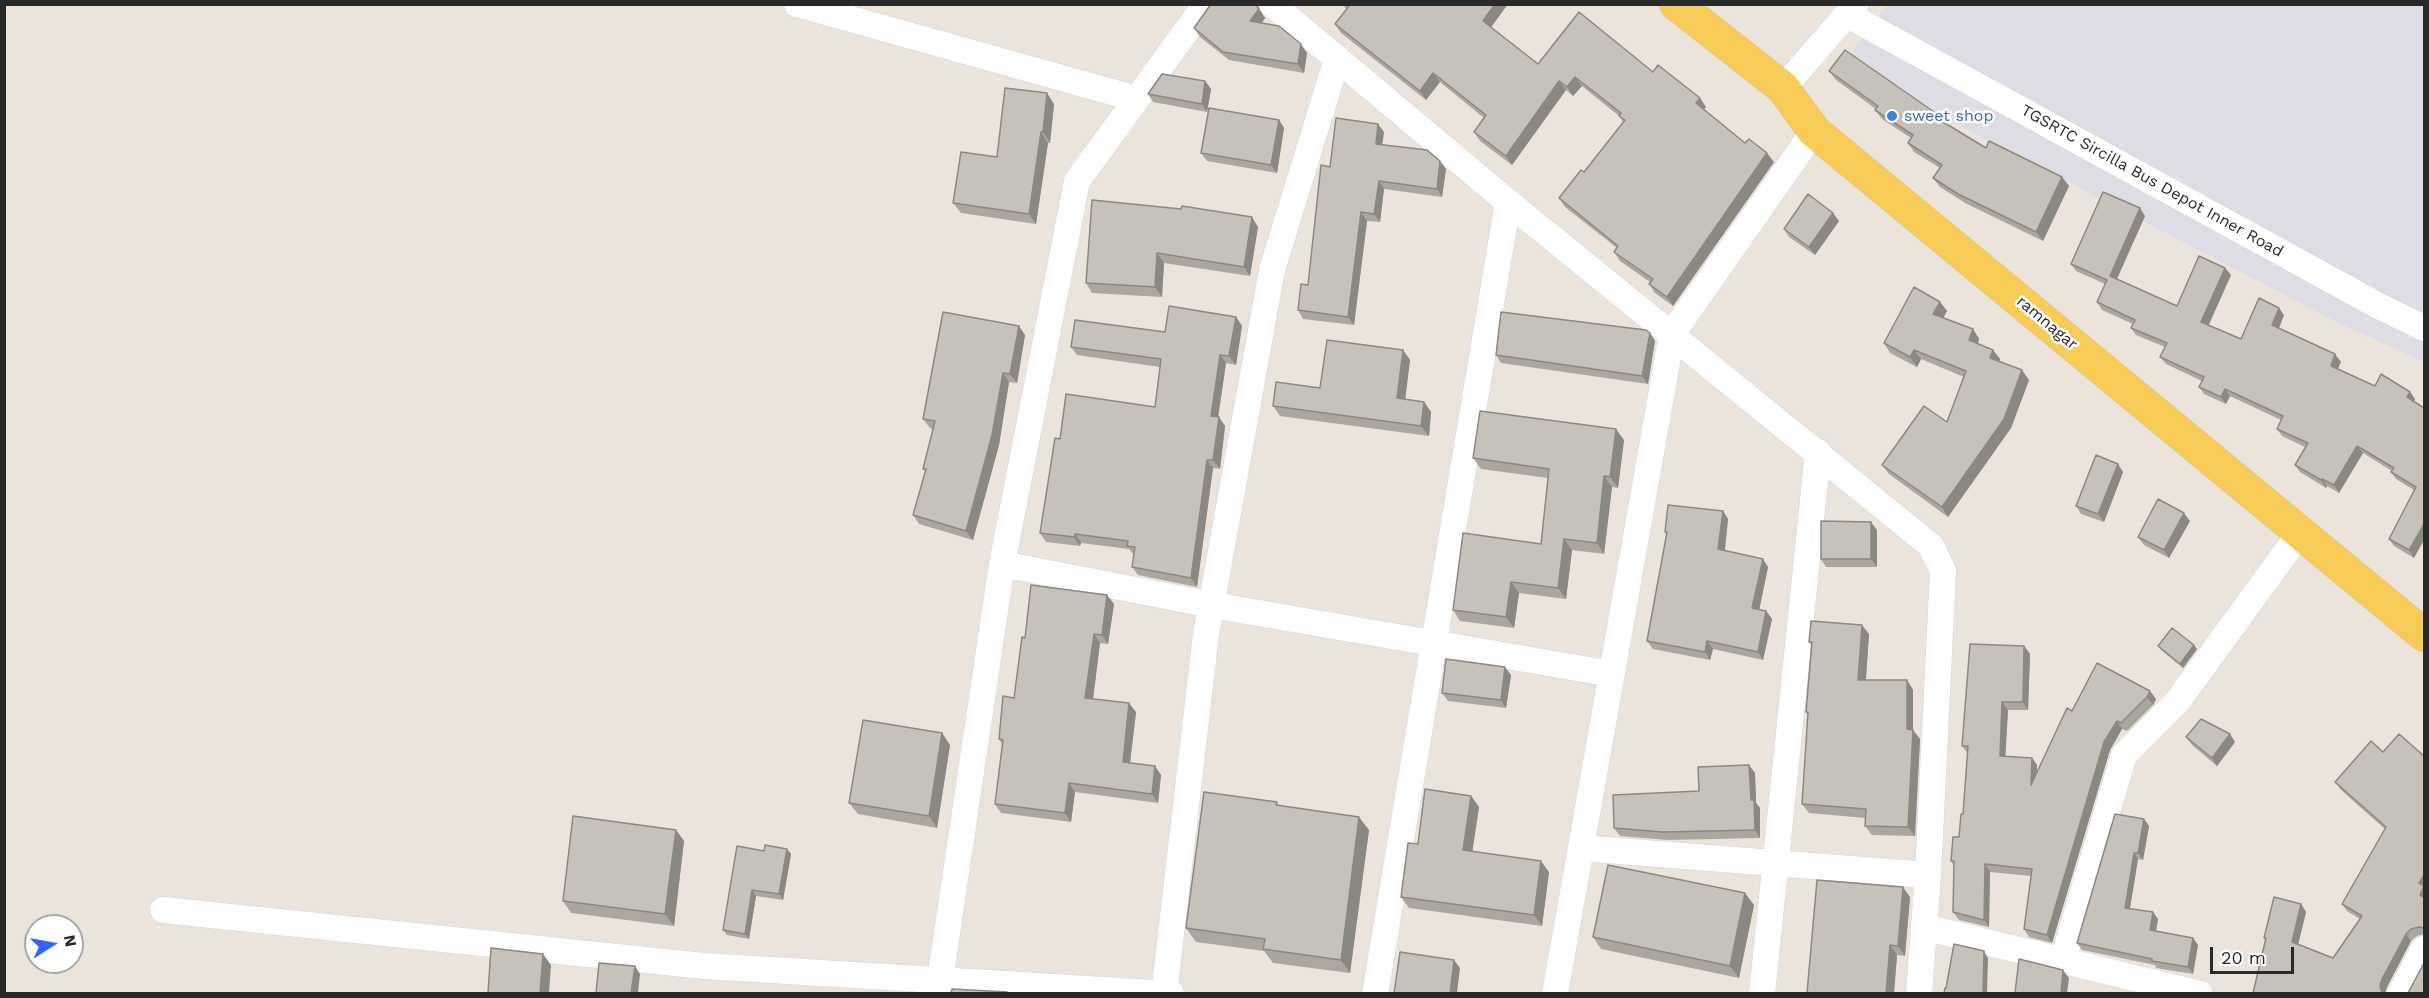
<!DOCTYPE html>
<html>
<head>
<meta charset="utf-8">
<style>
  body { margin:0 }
  #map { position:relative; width:2429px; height:998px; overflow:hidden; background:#ece4da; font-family:"Work Sans",sans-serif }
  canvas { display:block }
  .frame { position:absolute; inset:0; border:6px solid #292929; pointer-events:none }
  .north { position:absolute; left:24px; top:914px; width:60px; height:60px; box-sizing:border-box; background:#fff; border:2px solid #a9a9a9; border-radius:50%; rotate:79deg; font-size:16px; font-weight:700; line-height:24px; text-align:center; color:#292929 }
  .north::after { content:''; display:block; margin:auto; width:21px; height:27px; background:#3561ff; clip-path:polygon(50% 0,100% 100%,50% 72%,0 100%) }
  .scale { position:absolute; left:2210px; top:947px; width:84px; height:27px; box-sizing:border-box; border:3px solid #292929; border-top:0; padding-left:8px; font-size:18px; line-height:21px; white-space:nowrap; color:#292929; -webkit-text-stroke:4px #fff; paint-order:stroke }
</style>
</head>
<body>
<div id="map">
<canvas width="2429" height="998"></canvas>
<div class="frame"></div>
<div class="north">N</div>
<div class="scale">20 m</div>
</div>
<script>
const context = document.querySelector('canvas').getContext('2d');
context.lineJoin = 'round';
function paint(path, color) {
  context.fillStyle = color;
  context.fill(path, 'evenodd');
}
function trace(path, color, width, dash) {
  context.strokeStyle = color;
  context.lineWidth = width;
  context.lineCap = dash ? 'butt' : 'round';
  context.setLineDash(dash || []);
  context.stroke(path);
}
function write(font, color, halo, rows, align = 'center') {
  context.font = font + ' "Work Sans",sans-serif';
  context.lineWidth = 5;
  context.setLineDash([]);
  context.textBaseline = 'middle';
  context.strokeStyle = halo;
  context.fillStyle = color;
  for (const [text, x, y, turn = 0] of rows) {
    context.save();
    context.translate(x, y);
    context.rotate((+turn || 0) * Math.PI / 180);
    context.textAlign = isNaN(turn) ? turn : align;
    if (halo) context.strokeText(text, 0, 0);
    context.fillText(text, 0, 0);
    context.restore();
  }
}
paint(new Path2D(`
  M1887 5H2424V362L2337 322 1843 65Z`), '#dedce4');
const street = new Path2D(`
  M797 4 1137 99
  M1272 4 1508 202 1931 546 1943 571 1928 875 1919 994
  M1848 15 2377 305 2424 328
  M1783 88 1856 4
  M1002 564 1212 605 1612 674
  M1581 848 1928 875
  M163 910 704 966 1171 994
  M1924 927 2200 994
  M2063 960 2124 755 2177 702 2300 533
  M940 980 1002 564 1077 181 1206 4
  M1164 994 1206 634 1272 270 1337 59
  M1375 994 1508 202
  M1555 994 1672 334 1814 131
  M1762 994 1818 452
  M2400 994 2424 949`);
const primary = new Path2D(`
  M1676 4 1783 88 1814 131 2424 635`);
trace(street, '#d0d4e3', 27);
trace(primary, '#c7c7c7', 34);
trace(street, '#fff', 26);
trace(primary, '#f6cc56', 33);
paint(new Path2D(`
  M1257 4 1258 8 1265 18 1262 23 1307 53 1304 73 1229 60 1200 37 1194 28Z
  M1341 4H1508L1491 27 1538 64 1653 72 1706 107 1704 109 1745 143 1774 162 1673 306 1655 293 1649 284 1650 282 1620 261 1614 252 1617 248 1565 207 1559 198 1584 172 1623 122 1619 116 1582 86 1573 96 1566 90 1512 165 1480 141 1474 132 1484 118 1440 82 1426 100 1341 33 1335 24 1347 9Z
  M1829 71 1942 121 1986 148 2062 177 2069 186 2043 241 1965 203 1940 187 1933 178 1940 168 1914 152 1908 143 1911 138 1882 119 1875 110 1876 109 1836 80Z
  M1205 81 1211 89 1207 112 1153 102 1148 94Z
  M1054 104 1050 143H1048L1036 224 961 213 953 203 997 157Z
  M1279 120 1284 128 1277 173 1207 161 1201 153Z
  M1384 132 1382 145 1446 169 1442 197 1384 189 1380 222 1367 221 1354 325 1303 319 1298 310 1308 285 1330 167Z
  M1181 209 1258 227 1250 276 1164 263 1162 297 1092 293 1086 283Z
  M2145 216 2117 279 2177 306 2225 268 2231 275 2208 325 2241 339 2284 315 2279 328 2341 362 2337 369 2375 386 2410 392 2415 399 2414 401 2424 408 2414 558 2394 546 2389 539 2414 490 2396 479 2391 472 2392 471 2363 453 2339 493 2327 486 2326 488 2300 472 2295 465 2305 447 2282 436 2277 429 2281 420 2230 396 2226 404 2204 394 2199 387 2202 381 2166 364 2160 357 2165 347 2136 335 2131 328 2133 324 2102 310 2097 302 2105 284 2076 271 2071 264Z
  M1839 221 1815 255 1789 237 1784 229Z
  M1940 302 1947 311 1943 318 1973 329 1979 339 1978 344 1993 350 2000 359 1999 362 2029 380 2011 428 1948 517 1889 474 1882 465 1947 422 1964 377 1921 359 1917 367 1890 353 1884 343Z
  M1236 317 1242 326 1236 365 1226 363 1218 417 1225 426 1220 469 1213 468 1197 587 1138 575 1132 567 1134 555 1129 549 1081 543 1080 546 1046 542 1040 533 1060 439 1155 407 1160 367 1077 355 1071 347 1165 332Z
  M1650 333 1655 341 1648 384 1501 363 1496 355Z
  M1025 335 1017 383 1009 382 999 445 973 540 919 524 913 515 926 472 923 469 933 429 930 428 923 419Z
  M1403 350 1410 360 1405 399 1424 402 1431 412 1429 436 1280 416 1273 406 1320 388Z
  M1624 440 1618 488 1612 487 1604 554 1572 550 1566 599 1519 593 1514 628 1460 621 1453 610 1541 544 1548 478 1481 469 1473 458Z
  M2123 472 2104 522 2081 514 2076 506Z
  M1723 511 1728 519 1725 550 1768 567 1759 610 1766 611 1772 619 1763 660 1713 649 1710 660 1653 649 1647 641 1667 535 1665 532Z
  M2190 521 2169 558 2144 545 2138 537Z
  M1877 530V567H1826L1821 559Z
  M1114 604 1108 644 1100 643 1093 699 1136 712 1130 763 1161 775 1158 803 1075 792 1071 822 1001 813 995 804 1002 744 999 739 1014 698 1025 638Z
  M1869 634 1866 680H1907L1913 690V730L1920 739 1915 836 1872 835 1865 826V818L1809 813 1802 804 1808 715 1806 712 1811 645 1809 642Z
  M2024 646 2030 654 2028 710H2008L2005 756 2032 758 2037 765V773L2072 711 2097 663 2156 699 2153 705 2127 731 2122 729 2110 750 2052 943 2029 937 2024 929 2031 876 1990 872 1989 927 1959 920 1953 912 1954 866 1951 861 1959 837 1963 814 1968 754 1962 746Z
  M2158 646 2197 649 2183 668 2161 650Z
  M1511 675 1506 708 1448 701 1442 693Z
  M942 733 950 745 937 828 858 814 849 803Z
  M2186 737 2235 742 2217 766 2192 745Z
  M2383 752 2424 756V934L2417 936 2411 941 2387 987 2385 993H2253L2265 940 2264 938 2301 904 2306 912 2298 944 2333 958 2360 919 2347 911 2342 904 2385 829 2341 790 2335 782Z
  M1755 773 1756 803 1760 808V838L1668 840 1620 836 1614 828 1699 791Z
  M1471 796 1479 807 1472 851 1549 872 1542 926 1409 908 1401 897 1418 844Z
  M1277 802 1279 806 1369 830 1350 973 1273 963 1264 951 1196 942 1186 928Z
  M2144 819 2149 826 2143 860 2138 859 2130 908 2158 919 2156 931 2193 938 2198 945 2193 974 2156 968 2155 965 2082 950 2077 943Z
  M676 830 684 841 674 926 571 913 563 901Z
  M787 849 791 854 783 900 756 896 749 939 727 935 723 930 764 851Z
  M1910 897 1905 956 1897 955 1894 993H1807Z
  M1754 905 1739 978 1601 949 1593 937Z`), '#aba79f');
paint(new Path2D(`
  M1495 4H1508L1489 30 1483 21Z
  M1259 9 1265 18 1256 30 1250 21Z
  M1301 44 1307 53 1304 73 1298 64Z
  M1433 73 1440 82 1426 100 1420 91Z
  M1575 77 1582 86 1573 96 1567 87Z
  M1205 81 1211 89 1207 112 1202 104Z
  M1559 81 1566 90 1512 165 1506 156Z
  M1047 93 1054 104 1050 143 1043 132Z
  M1700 98 1706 107 1702 111 1696 103Z
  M1279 120 1284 128 1277 173 1271 165Z
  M1378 124 1384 132 1381 152 1376 144Z
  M1041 132 1048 143 1036 224 1029 214Z
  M1767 153 1774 162 1673 306 1667 297Z
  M1440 161 1446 169 1442 197 1437 189Z
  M2062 177 2069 186 2043 241 2036 232Z
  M1379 181 1384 189 1380 222 1374 214Z
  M2140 208 2145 216 2115 283 2110 276Z
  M1361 212 1367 221 1354 325 1348 317Z
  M1833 213 1839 221 1815 255 1809 247Z
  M1252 217 1258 227 1250 276 1244 267Z
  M1157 253 1164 263 1162 297 1155 287Z
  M2225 268 2231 275 2207 329 2201 322Z
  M1940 302 1947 311 1940 324 1933 314Z
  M2279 308 2284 315 2277 333 2272 325Z
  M1236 317 1242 326 1236 365 1229 356Z
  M1019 326 1025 335 1017 383 1010 374Z
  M1973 329 1979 339 1976 350 1969 340Z
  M1650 333 1655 341 1648 384 1642 376Z
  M1403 350 1410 360 1404 409 1397 398Z
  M1914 350 1921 359 1917 367 1910 357Z
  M1993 350 2000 359 1997 368 1990 358Z
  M2335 354 2341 362 2336 373 2331 366Z
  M1220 355 1226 363 1217 425 1211 416Z
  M2022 370 2029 380 2011 428 1948 517 1942 507Z
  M1003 373 1009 382 999 445 973 540 966 531Z
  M2225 389 2230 396 2226 404 2221 397Z
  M2410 392 2415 399 2412 404 2407 397Z
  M1424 402 1431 412 1429 436 1421 426Z
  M1219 417 1225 426 1220 469 1213 460Z
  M1616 429 1624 440 1618 488 1610 477Z
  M2357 446 2363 453 2339 493 2334 485Z
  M1207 460 1213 468 1197 587 1191 578Z
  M2118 464 2123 472 2104 522 2098 514Z
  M1604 476 1612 487 1604 554 1597 543Z
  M2322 479 2327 486 2326 488 2321 480Z
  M1723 511 1728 519 1724 557 1718 549Z
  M2184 513 2190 521 2169 558 2164 550Z
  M1871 522 1877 530V567L1871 559Z
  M2424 524V540L2414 558 2409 550Z
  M1075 534 1081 543 1080 546 1074 537Z
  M1564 539 1572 550 1566 599 1558 588Z
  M1763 559 1768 567 1758 616 1752 608Z
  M1511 582 1519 593 1514 628 1506 617Z
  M1107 595 1114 604 1108 644 1102 635Z
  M1766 611 1772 619 1763 660 1758 652Z
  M1862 625 1869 634 1865 690 1858 680Z
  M1094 634 1100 643 1092 707 1085 698Z
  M1707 641 1713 649 1710 660 1705 652Z
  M2194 645 2197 649 2183 668 2180 664Z
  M2024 646 2030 654 2028 710 2023 702Z
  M1505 667 1511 675 1506 708 1501 700Z
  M1907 680 1913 690V730L1920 739 1915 836 1908 827Z
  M2150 691 2156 699 2153 705 2147 697Z
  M2002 702 2008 710 2005 763 2000 756Z
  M1129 703 1136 712 1129 771 1123 762Z
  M2117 721 2122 729 2110 750 2052 943 2047 935 2104 742Z
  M942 733 950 745 937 828 929 816Z
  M2230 734 2235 742 2217 766 2212 758Z
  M2032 758 2037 765V793L2031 785Z
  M1749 765 1755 773 1756 803 1760 808V838L1755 830 1751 800Z
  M1155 766 1161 775 1158 803 1152 794Z
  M1069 783 1075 792 1071 822 1065 813Z
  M1471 796 1479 807 1471 861 1463 850Z
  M1359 817 1369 830 1350 973 1341 960Z
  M2144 819 2149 826 2143 860 2138 853Z
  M676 830 684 841 674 926 665 914Z
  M787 849 791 854 783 900 779 894Z
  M2134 853 2138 859 2129 914 2125 908Z
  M1541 861 1549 872 1542 926 1534 915Z
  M1985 864 1990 872 1989 927 1984 920Z
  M2424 875V902L2420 895 2419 883Z
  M1903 887 1910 897 1905 956 1898 946Z
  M752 890 756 896 749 939 745 934Z
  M1745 893 1754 905 1739 978 1730 966Z
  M2301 904 2306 912 2297 949 2292 942Z
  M2153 912 2158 919 2155 937 2150 930Z
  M2406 934 2411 941 2387 987 2385 993H2382L2380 986 2382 979Z
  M2193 938 2198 945 2193 974 2188 967Z
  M1890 945 1897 955 1894 993H1886Z
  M1984 951 1988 958 1987 993H1983Z
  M543 954 551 965 549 993H540Z
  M1454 960 1460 968 1457 993H1450Z
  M635 966 640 974 638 993H631Z
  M2063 970 2069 978 2067 993H2061Z`), '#8b8882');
const building = new Path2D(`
  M1211 4H1255L1259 9 1250 21 1279 26 1301 44 1298 64 1223 52 1194 28Z
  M1347 4H1495L1483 21 1538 64 1579 12 1653 72 1658 65 1700 98 1696 103 1745 143 1749 139 1767 153 1667 297 1649 284 1653 279 1614 252 1618 246 1559 198 1581 170 1584 172 1625 120 1619 116 1621 113 1575 77 1567 87 1559 81 1506 156 1474 132 1486 115 1433 73 1420 91 1335 24 1349 6Z
  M1845 50 1937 114 1935 117 1986 148 1989 141 2062 177 2036 232 1958 194 1933 178 1942 165 1908 143 1913 135 1875 110 1878 106 1829 71Z
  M1162 74 1205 81 1202 104 1148 94Z
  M1005 88 1047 93 1043 132H1041L1029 214 953 203 961 152 997 157Z
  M1209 108 1279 120 1271 165 1201 153Z
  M1336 118 1378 124 1376 144 1427 150 1440 161 1437 189 1379 181 1374 214 1361 212 1348 317 1298 310 1301 284 1308 285 1321 165 1330 167Z
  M2103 192 2140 208 2110 276 2177 306 2199 256 2225 268 2201 322 2241 339 2259 298 2279 308 2272 325 2335 354 2331 366 2375 386 2381 374 2410 392 2407 397 2424 408V524L2409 550 2389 539 2416 487 2391 472 2394 468 2357 446 2334 485 2322 479 2321 480 2295 465 2308 443 2277 429 2283 416 2225 389 2221 397 2199 387 2204 377 2160 357 2167 343 2131 328 2135 320 2097 302 2107 280 2071 264Z
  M1808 194 1833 213 1809 247 1784 229Z
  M1092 200 1181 209 1182 206 1252 217 1244 267 1157 253 1155 287 1086 283Z
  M1914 287 1940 302 1933 314 1973 329 1969 340 1993 350 1990 358 2022 370 2004 419 1942 507 1882 465 1924 406 1947 422 1966 371 1914 350 1910 357 1884 343Z
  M1169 306 1236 317 1229 356 1220 355 1211 416 1219 417 1213 460H1207L1191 578 1132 567 1135 547 1127 546 1128 541 1075 534 1074 537 1040 533 1055 438 1060 439 1066 394 1155 407 1161 359 1071 347 1075 320 1165 332Z
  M943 312 1019 326 1010 374 1003 373 992 435 966 531 913 515 926 469H923L935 421 923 419Z
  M1501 312 1646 330 1650 333 1642 376 1496 355Z
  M1327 340 1403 350 1397 398 1424 402 1421 426 1273 406 1276 382 1320 388Z
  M1480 411 1616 429 1610 477 1604 476 1597 543 1564 539 1558 588 1511 582 1506 617 1453 610 1463 533 1541 544 1549 469 1473 458Z
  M2096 455 2118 464 2098 514 2076 506Z
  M2158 499 2184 513 2164 550 2138 537Z
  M1668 505 1723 511 1718 549 1763 559 1752 608 1766 611 1758 652 1707 641 1705 652 1647 641 1667 532H1665Z
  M1821 521 1871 522V559H1821Z
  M1031 585 1107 595 1102 635 1094 634 1085 698 1129 703 1123 762 1155 766 1152 794 1069 783 1065 813 995 804 1003 740 999 739 1003 696 1014 698 1022 637 1025 638Z
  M1811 621 1862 625 1858 680H1907V729L1913 730 1908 827 1865 826 1866 809 1802 804 1808 712H1806L1812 642H1809Z
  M2172 628 2194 645 2180 664 2158 646Z
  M1970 644 2024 646 2023 702H2002L2000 756 2032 758 2031 785 2067 708 2072 711 2097 663 2150 691 2147 697 2121 723 2117 721 2104 742 2047 935 2024 929 2032 869 1985 864 1984 920 1953 912 1954 861H1951L1953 837H1959L1961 814H1963L1968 746H1962Z
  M1446 659 1505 667 1501 700 1442 693Z
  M2201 719 2230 734 2212 758 2186 737Z
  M863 720 942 733 929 816 849 803Z
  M2399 734 2424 756V875L2419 883 2424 886 2420 895 2424 898V928L2419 927 2411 929 2406 934 2382 979 2380 986 2382 993H2253L2266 938H2264L2274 897 2301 904 2292 942 2333 958 2362 916 2342 904 2386 827 2335 782 2371 741 2383 752Z
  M1749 765 1751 800H1754L1755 830 1663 832 1614 828 1613 795 1699 791 1698 767Z
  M1425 789 1471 796 1463 850 1541 861 1534 915 1401 897 1408 843 1418 844Z
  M1204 792 1277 802 1276 805 1359 817 1341 960 1263 949 1265 939 1186 928Z
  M2115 814 2144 819 2138 853H2134L2125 908 2153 912 2150 930 2193 938 2188 967 2152 961V959L2077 943Z
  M573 816 676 830 665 914 563 901Z
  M765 845 787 849 779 894 752 890 745 934 723 930 737 846 764 851Z
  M1608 865 1745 893 1730 966 1593 937Z
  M1817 880 1903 887 1898 946 1890 945 1886 993H1807Z
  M1954 944 1984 951 1983 993H1944L1945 988H1946Z
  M491 948 543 954 540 993H488Z
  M1400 952 1454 960 1450 993H1394Z
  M2019 959 2063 970 2061 993H2015Z
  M599 963 635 966 631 993H596Z
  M2424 963V993H2408Z
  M952 989 1007 992 1006 993H951Z`);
paint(building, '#c7c2b9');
trace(building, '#8b8882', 1.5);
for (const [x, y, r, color] of [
  [1892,116,6,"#3f7fe0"]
]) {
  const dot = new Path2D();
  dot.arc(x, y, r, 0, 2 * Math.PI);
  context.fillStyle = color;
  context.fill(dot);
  trace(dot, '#fff', 2);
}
write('16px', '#366cbe', '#fff', [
  ["sweet shop",1904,116]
], 'left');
write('16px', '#292929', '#fff', [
  ["TGSRTC Sircilla Bus Depot Inner Road",2152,181,29],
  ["ramnagar",2047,323,40]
]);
</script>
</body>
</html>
